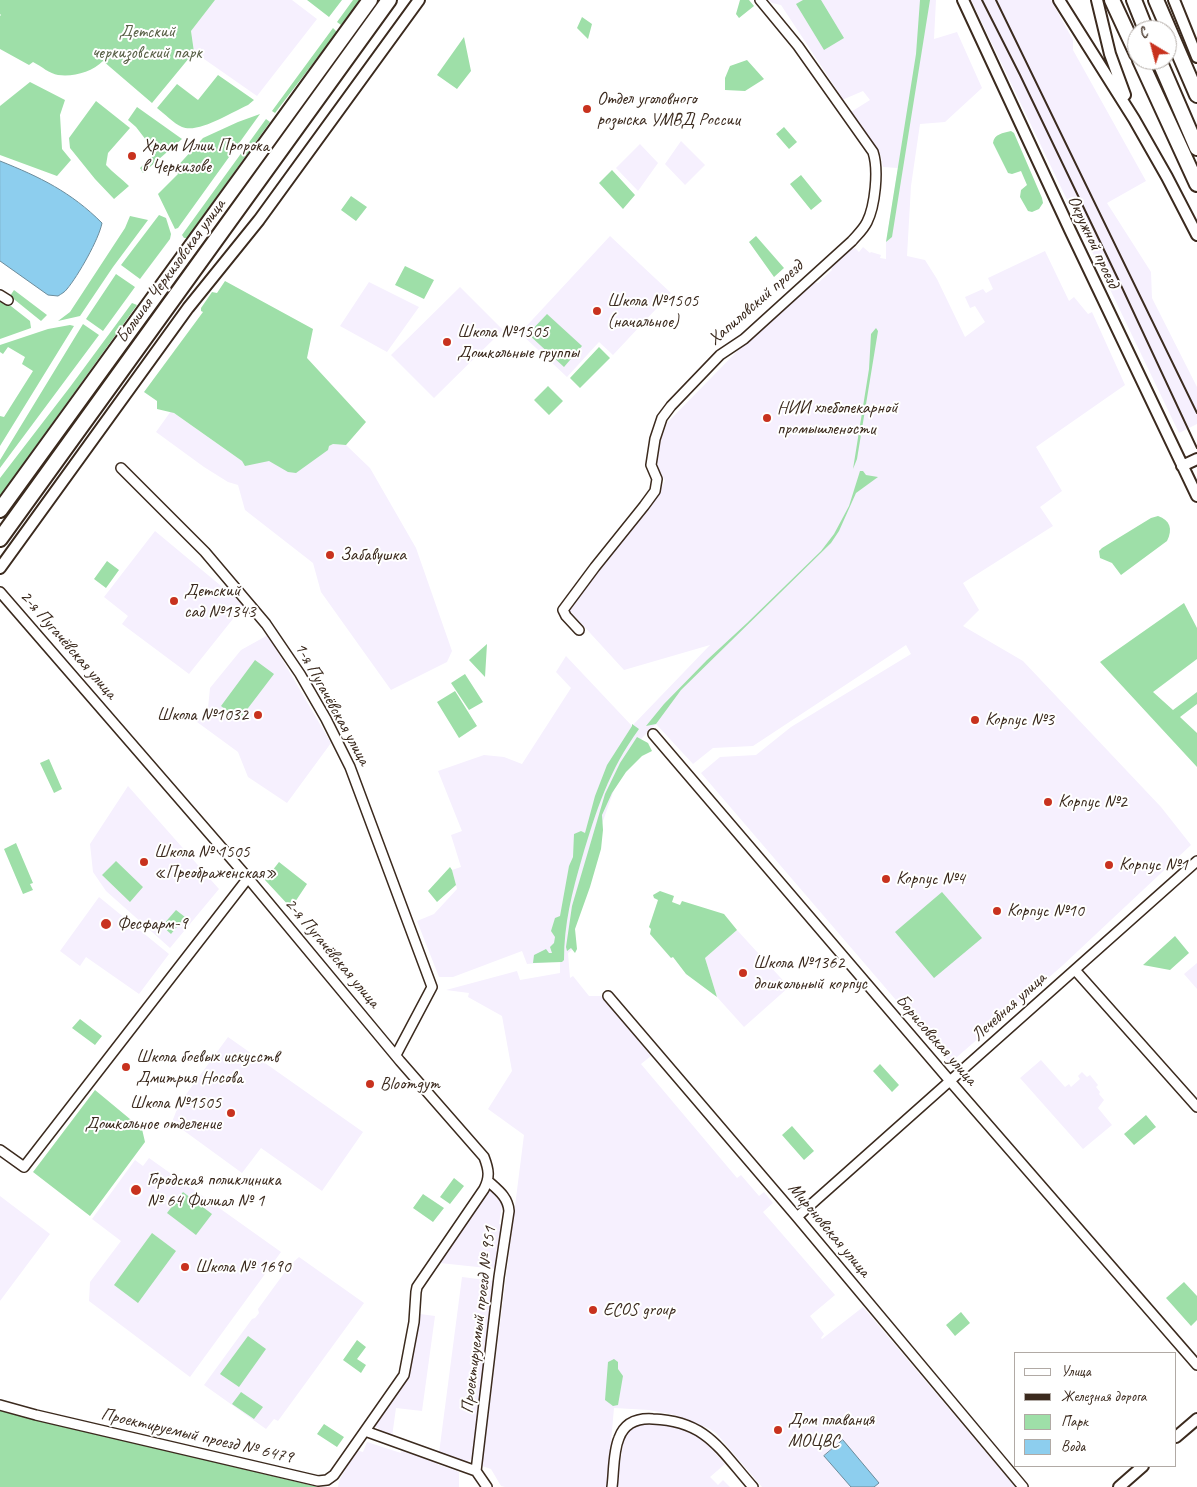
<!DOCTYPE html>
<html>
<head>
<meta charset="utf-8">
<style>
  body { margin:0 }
  #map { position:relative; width:1197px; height:1487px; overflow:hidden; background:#fff; font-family:Caveat,sans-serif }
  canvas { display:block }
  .legend { position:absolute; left:1014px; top:1352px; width:162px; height:115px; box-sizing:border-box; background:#fff; border:1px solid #b1aaa5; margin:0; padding:6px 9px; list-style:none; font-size:15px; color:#3b2a1e }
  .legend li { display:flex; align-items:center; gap:10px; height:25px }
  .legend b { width:25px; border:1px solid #b1aaa5 }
  .north { position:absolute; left:1127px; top:20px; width:50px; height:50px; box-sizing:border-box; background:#fff; border:1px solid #b1aaa5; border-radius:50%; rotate:323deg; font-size:14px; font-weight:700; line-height:20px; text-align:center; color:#3b2a1e }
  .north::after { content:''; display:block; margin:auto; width:18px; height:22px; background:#c8321e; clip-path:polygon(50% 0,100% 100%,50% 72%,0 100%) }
</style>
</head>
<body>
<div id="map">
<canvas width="1197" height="1487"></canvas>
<ul class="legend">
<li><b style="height:6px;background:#fff"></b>Улица</li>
<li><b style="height:6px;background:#3b2a1e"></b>Железная дорога</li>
<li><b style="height:14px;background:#9edfa8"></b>Парк</li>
<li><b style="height:14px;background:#8dceee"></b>Вода</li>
</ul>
<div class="north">С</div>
</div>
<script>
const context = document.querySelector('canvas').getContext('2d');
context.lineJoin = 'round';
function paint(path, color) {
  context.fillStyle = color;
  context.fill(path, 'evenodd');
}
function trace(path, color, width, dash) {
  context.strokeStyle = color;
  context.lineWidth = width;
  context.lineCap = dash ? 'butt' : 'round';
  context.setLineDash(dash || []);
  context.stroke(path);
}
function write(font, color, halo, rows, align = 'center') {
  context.font = font + ' Caveat,sans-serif';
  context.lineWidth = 4;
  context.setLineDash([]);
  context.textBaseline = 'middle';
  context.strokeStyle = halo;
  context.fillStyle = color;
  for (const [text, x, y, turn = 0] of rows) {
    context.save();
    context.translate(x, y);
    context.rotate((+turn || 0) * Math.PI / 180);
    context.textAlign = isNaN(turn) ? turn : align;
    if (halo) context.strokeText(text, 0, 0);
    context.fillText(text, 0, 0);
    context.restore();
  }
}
paint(new Path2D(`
  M215 0H292L317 19 257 96 194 52 191 31Z
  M769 0H936L934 39 957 32 982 88 945 122 920 124 911 186 907 256 925 260 937 279 965 337 985 322 975 306 970 308 965 297 983 289 986 293 993 289 988 278 1045 251 1069 301 1074 297 1088 314 1092 312 1125 385 1036 447 1062 491 1040 507 1053 526 963 583 979 610 963 626 1023 661 1161 807 1191 845 1062 966 950 1063 701 773 720 757 756 755 791 727 911 654 906 645 753 746 713 748 693 764 656 724 637 743 621 770 573 906V949L568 953 570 978 573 976 589 996H601L651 1056 641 1064 737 1178 741 1175 759 1196 764 1192 773 1203 763 1212 835 1295 810 1316 824 1334 821 1338 822 1339 863 1307 1015 1487H762L716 1433 708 1428 675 1415 649 1410 614 1408 607 1487H505L501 1486 491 1469 482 1466 524 1135 488 1109 512 1071 502 1016 468 997 469 993 446 990 517 971 520 980 560 973V961L527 964 522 951 453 977H439L417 921 434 914 457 889 452 870 461 867 451 835 462 831 438 771 484 755 504 757 522 764 571 688 556 672 566 656 632 726 710 645 624 670 569 610 595 574 649 507 665 481 659 470 657 462 661 439 667 423 750 338 753 339 811 282 818 283 832 270 831 268 849 250 855 248 859 252 863 247 870 253 871 252 881 255 880 258 886 259V242L898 168 883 167 881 156 851 112 870 100 863 91 842 100 837 90 781 5 772 3Z
  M971 0H1051L1073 40V50L1146 181 1107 203 1151 272 1152 298 1197 387V424L1179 433Z
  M681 141 705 165 685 185 665 164Z
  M640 144 658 163 638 191 616 168Z
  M610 236 671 293 613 355 599 342 567 377 520 333Z
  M369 282 419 307 387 352 340 326Z
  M460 287 503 330 434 398 391 355Z
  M171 411 242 461 246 465 318 451 333 444 346 445 370 468 416 548 452 651 447 662 391 690 321 592 313 563 245 510 238 485 228 482 204 467 156 432Z
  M155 531 244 605 189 674 122 624 128 616 104 597Z
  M268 635 331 743 287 803 248 777 238 752 197 722 208 708 210 688 241 650Z
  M128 786 219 889 170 948 106 891 93 872 90 844Z
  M99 897 169 954 139 994 86 957 80 966 60 951Z
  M737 930 789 987 744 1027 717 997 705 958Z
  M1197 963V989L1184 974Z
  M228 1037 363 1132 322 1191 261 1148 242 1173 172 1122 179 1104Z
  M1041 1060 1065 1087 1069 1084 1071 1087 1080 1079 1078 1076 1082 1072 1087 1077 1090 1075 1098 1085 1096 1087 1100 1092 1099 1094 1104 1100 1098 1108 1112 1125 1083 1149 1020 1078Z
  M149 1158 281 1252 190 1377 89 1301 90 1282 121 1241 92 1219 135 1160 143 1166Z
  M488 1191H493L497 1199H503L499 1224 505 1225 496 1269 440 1263Z
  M0 1196 50 1234 0 1301Z
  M299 1257 364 1303 278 1421 274 1419 266 1429 204 1385 252 1319 255 1318 259 1313 258 1309 290 1265Z
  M462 1277 495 1281 476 1456 465 1463 439 1453Z
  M420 1314 435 1316 422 1411 396 1408 392 1437 389 1436 373 1425 409 1374Z
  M638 1424 672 1425 699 1435 725 1464 710 1477 718 1485 723 1480 730 1487H616L624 1439 631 1429Z
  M367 1442 401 1453 402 1449 438 1460 437 1464 459 1472V1487H338L339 1481 356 1450 363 1452Z`), '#f6f0fe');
paint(new Path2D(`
  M0 0H215L191 31 194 52 152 103 103 61C92 72 74 77 58 75 50 74 41 66 33 62L29 65 0 49V16L1 15 0 14Z
  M307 0H342L329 17Z
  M353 0H360L341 25 337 22Z
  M740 0H749L754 6 739 18 736 14Z
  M803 0H821L844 38 824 50 796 4Z
  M920 0H930L892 237 886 242 916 54Z
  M582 17 592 24 588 39 577 28Z
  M333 28 337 32 275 113 272 111Z
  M464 37 471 71 457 89 437 75Z
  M747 60 764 79 745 91 725 90V78L730 66Z
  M218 75 254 100 248 105C232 112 198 134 182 127 173 123 165 114 157 108L177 84 198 100Z
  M30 82 65 100 60 115 62 149 71 160 57 176 0 155V106Z
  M96 101 130 128 108 153 106 165C113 173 121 178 129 186L114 199 95 179 70 148 69 138Z
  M137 107 182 139 143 173 140 168 156 153 136 127 128 120Z
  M260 114 178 228 175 229 158 194 178 174 174 170 203 138 238 122Z
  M266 119 270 122 187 238H184L182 235Z
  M784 127 797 142 789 149 776 134Z
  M1011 131 1014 133 1042 198 1043 203 1039 209 1032 212 1028 211 1020 197 1021 190 1027 185 1021 171 1012 174 1008 173 993 143C994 134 1003 133 1011 131Z
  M612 170 635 195 623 209 599 183Z
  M801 175 822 201 811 210 790 184Z
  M351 196 367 207 356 221 341 210Z
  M159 215 166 218 171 234 170 239 140 279 121 265Z
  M130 216 148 220 113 267 80 316 58 321 70 312 125 228Z
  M756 236 784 268 774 277 749 242Z
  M405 266 434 280 424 299 395 285Z
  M116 274 135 287 103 331 86 319Z
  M225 281 313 329 307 358 366 422 346 445 333 444 329 446 328 450 296 473 288 472 269 461 245 466 242 461 174 413 157 409V401L144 392 203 312 201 311V308L212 292 217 293Z
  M14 290 47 315 41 321 10 296Z
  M2 299 30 321 31 328 0 339V300Z
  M132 303 137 305 0 496V478L70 387Z
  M547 314 582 346 564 367 528 334Z
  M83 324 99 335 0 468V460Z
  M70 325 74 326 0 446V416L4 417 33 371 22 364 25 357 8 347 3 354 0 352V345L48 329Z
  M876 328 878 331 857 459 853 469 869 369 871 334Z
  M599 347 610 358 580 388 570 378Z
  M548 386 563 401 549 415 534 400Z
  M860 471H863L866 475 878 477 856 493 839 531 831 543 681 690 656 724 646 726 664 704 707 660 747 623 821 551 834 534 849 506Z
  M1158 516C1170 520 1173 529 1167 541L1121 575 1112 563 1100 558 1099 551 1102 548 1151 518Z
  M107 561 119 570 106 588 94 579Z
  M1184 603 1197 628V659L1153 692 1173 710 1197 692V704L1180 717 1197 733V767L1100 662Z
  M487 644 485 677 469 660Z
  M255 660 274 674 239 720 221 706Z
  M465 674 483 702 469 710 451 683Z
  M455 691 477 726 459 738 437 702Z
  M632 724 639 729C609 770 596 811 582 858 572 892 564 924 564 960L562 962 533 963 534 955 546 949 549 953H552L550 947 554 943 555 937 551 931 555 918 560 916 569 866 573 857 574 834 581 831 585 833 595 796 607 765 632 726Z
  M637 737 648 743 652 751 642 756 626 772 612 793 602 815 603 830 601 849 590 887 575 929 577 949 575 953 571 948 567 951 566 947 572 906 605 794 620 763Z
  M49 759 62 789 54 793 40 763Z
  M16 843 33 883 30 884 33 890 23 894 4 849Z
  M116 861 143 887 130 902 102 875Z
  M279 862 307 884 291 908 265 880Z
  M450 867 452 870 456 885 437 902 428 891Z
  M660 891 674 896 672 902 680 905 682 901 724 914 737 930 705 958 717 997 686 974 673 957 671 958 650 934 651 929 649 927 658 900 654 898 653 895Z
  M942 892 982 938 934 978 895 932Z
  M176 910 185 917 171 934 162 926Z
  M1175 936 1189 953 1170 970 1143 965Z
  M80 1019 102 1036 95 1045 72 1028Z
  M880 1064 899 1085 892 1092 873 1071Z
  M95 1090 142 1129 145 1142 90 1216 33 1172Z
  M1146 1115 1156 1127 1134 1145 1124 1134Z
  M792 1126 814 1151 804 1160 782 1135Z
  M454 1178 464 1186 450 1204 440 1197Z
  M183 1192 212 1214 196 1235 167 1213Z
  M423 1194 444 1208 433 1222 413 1208Z
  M152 1233 176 1251 138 1303 114 1285Z
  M1184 1282 1197 1296V1320L1191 1326 1166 1298Z
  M961 1312 970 1323 955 1336 946 1325Z
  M248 1336 266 1349 239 1387 220 1374Z
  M357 1340 366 1347 357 1359 366 1365 361 1373 343 1360Z
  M614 1359 618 1362V1369L623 1376 618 1405 613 1406 605 1400 608 1362Z
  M241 1392 263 1407 254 1419 232 1404Z
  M0 1410 19 1415 318 1487H0Z
  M324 1424 344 1437 337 1447 317 1434Z`), '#9edfa8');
const water = new Path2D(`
  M0 161C40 177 71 192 102 223 99 239 78 276 67 289 65 292 61 294 58 296L48 295 0 261Z
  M843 1440 879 1483 874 1487H851L824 1456Z`);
paint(water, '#8dceee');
trace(water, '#6c8c9b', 1);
const minor = new Path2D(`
  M0 295 8 300
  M121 468 205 552 266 624 300 674 326 719 350 767 432 987 396 1055
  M0 592 248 878 400 1061 484 1157C489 1170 490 1177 484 1189L417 1287 416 1292 414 1322 404 1375 334 1475 327 1480 318 1481 36 1415 0 1405
  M579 630 566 616 563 610 595 567 644 506 655 491 657 479 651 465 655 439 662 418 671 406 720 355 744 339 852 241C857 235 863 230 867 222 875 206 879 170 873 152L798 46 760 0
  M653 734 956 1088 1197 1365
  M1075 970 1197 1107
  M608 996 797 1217 1023 1487
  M0 1150 24 1167 248 878
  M797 1217 1197 861
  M365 1431 476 1471 487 1487
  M476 1471 499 1277 509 1211C508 1197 498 1190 488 1181
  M612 1487C614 1472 613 1452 619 1438 625 1422 638 1418 653 1419 707 1421 720 1450 753 1487`);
const tertiary = new Path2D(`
  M963 0 1070 230 1197 496
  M1059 0 1134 119 1167 177 1197 235
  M1097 0 1110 54 1125 95
  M1174 0 1197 57
  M1182 466 1197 459
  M0 568 188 308 259 220 419 0
  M1176 1437 1197 1419
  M1119 1487 1143 1466`);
const primary = new Path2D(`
  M1112 0 1137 54
  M1134 0 1146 30
  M1156 0 1197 95
  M1140 60 1197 184
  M1159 60 1197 148
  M0 510 370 0
  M0 539 389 0`);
trace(minor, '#3b2a1e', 12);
trace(tertiary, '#3b2a1e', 14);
trace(primary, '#3b2a1e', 18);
trace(minor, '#fff', 9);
trace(tertiary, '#fff', 10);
trace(primary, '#fff', 14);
trace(new Path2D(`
  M982 0 1020 75 1118 279 1197 448
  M996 0 1197 413`), '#3b2a1e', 2);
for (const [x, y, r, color] of [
  [587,109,5,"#c8321e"],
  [132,156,5,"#c8321e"],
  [597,311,5,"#c8321e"],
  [447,342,5,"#c8321e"],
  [767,418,5,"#c8321e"],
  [330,555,5,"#c8321e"],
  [174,601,5,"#c8321e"],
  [258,715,5,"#c8321e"],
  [975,720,5,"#c8321e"],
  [1048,802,5,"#c8321e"],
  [144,862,5,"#c8321e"],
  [1109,865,5,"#c8321e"],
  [886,879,5,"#c8321e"],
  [997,911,5,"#c8321e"],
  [106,924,6,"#c8321e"],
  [743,973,5,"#c8321e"],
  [126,1067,5,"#c8321e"],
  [370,1084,5,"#c8321e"],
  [231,1113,5,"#c8321e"],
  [136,1190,6,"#c8321e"],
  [185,1267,5,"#c8321e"],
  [593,1310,5,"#c8321e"],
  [778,1430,5,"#c8321e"]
]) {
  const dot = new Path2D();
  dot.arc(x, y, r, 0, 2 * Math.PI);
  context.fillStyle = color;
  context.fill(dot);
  trace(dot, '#fff', 2);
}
write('18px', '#596047', '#fff', [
  ["Детский",147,32],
  ["черкизовский парк",147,53]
]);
write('18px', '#3b2a1e', '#fff', [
  ["Отдел уголовного",597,99],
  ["розыска УМВД России",597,120],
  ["Храм Илии Пророка",142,146],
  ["в Черкизове",142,167],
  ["Школа №1505",607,301],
  ["(начальное)",607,322],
  ["Школа №1505",457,332],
  ["Дошкольные группы",457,353],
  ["НИИ хлебопекарной",777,408],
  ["промышлености",777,429],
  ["Забавушка",340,555],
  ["Детский",184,591],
  ["сад №1343",184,612],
  ["Школа №1032",248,715,"right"],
  ["Корпус №3",985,720],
  ["Корпус №2",1058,802],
  ["Школа № 1505",154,852],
  ["«Преображенская»",154,873],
  ["Корпус №1",1119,865],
  ["Корпус №4",896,879],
  ["Корпус №10",1007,911],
  ["Фесфарм-9",117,924],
  ["Школа №1362",753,963],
  ["дошкольный корпус",753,984],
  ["Школа боевых искусств",136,1057],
  ["Дмитрия Носова",136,1078],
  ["Bloomgym",380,1084],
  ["Школа №1505",221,1103,"right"],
  ["Дошкольное отделение",221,1124,"right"],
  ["Городская поликлиника",147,1180],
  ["№ 64 Филиал № 1",147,1201],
  ["Школа № 1690",195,1267],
  ["ECOS group",603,1310],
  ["Дом плавания",788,1420],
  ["МОЦВС",788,1441]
], 'left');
write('18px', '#3b2a1e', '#fff', [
  ["Окружной проезд",1093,242,65],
  ["Большая Черкизовская улица",171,271,-54],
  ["Хапиловский проезд",756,303,-41],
  ["2-я Пугачёвская улица",68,645,49],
  ["1-я Пугачёвская улица",332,704,61],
  ["2-я Пугачёвская улица",332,953,50],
  ["Лечебная улица",1009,1007,-42],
  ["Борисовская улица",936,1040,49],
  ["Мироновская улица",829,1230,50],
  ["Проектируемый проезд № 951",479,1320,-83],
  ["Проектируемый проезд № 6479",197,1436,13]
]);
</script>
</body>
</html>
